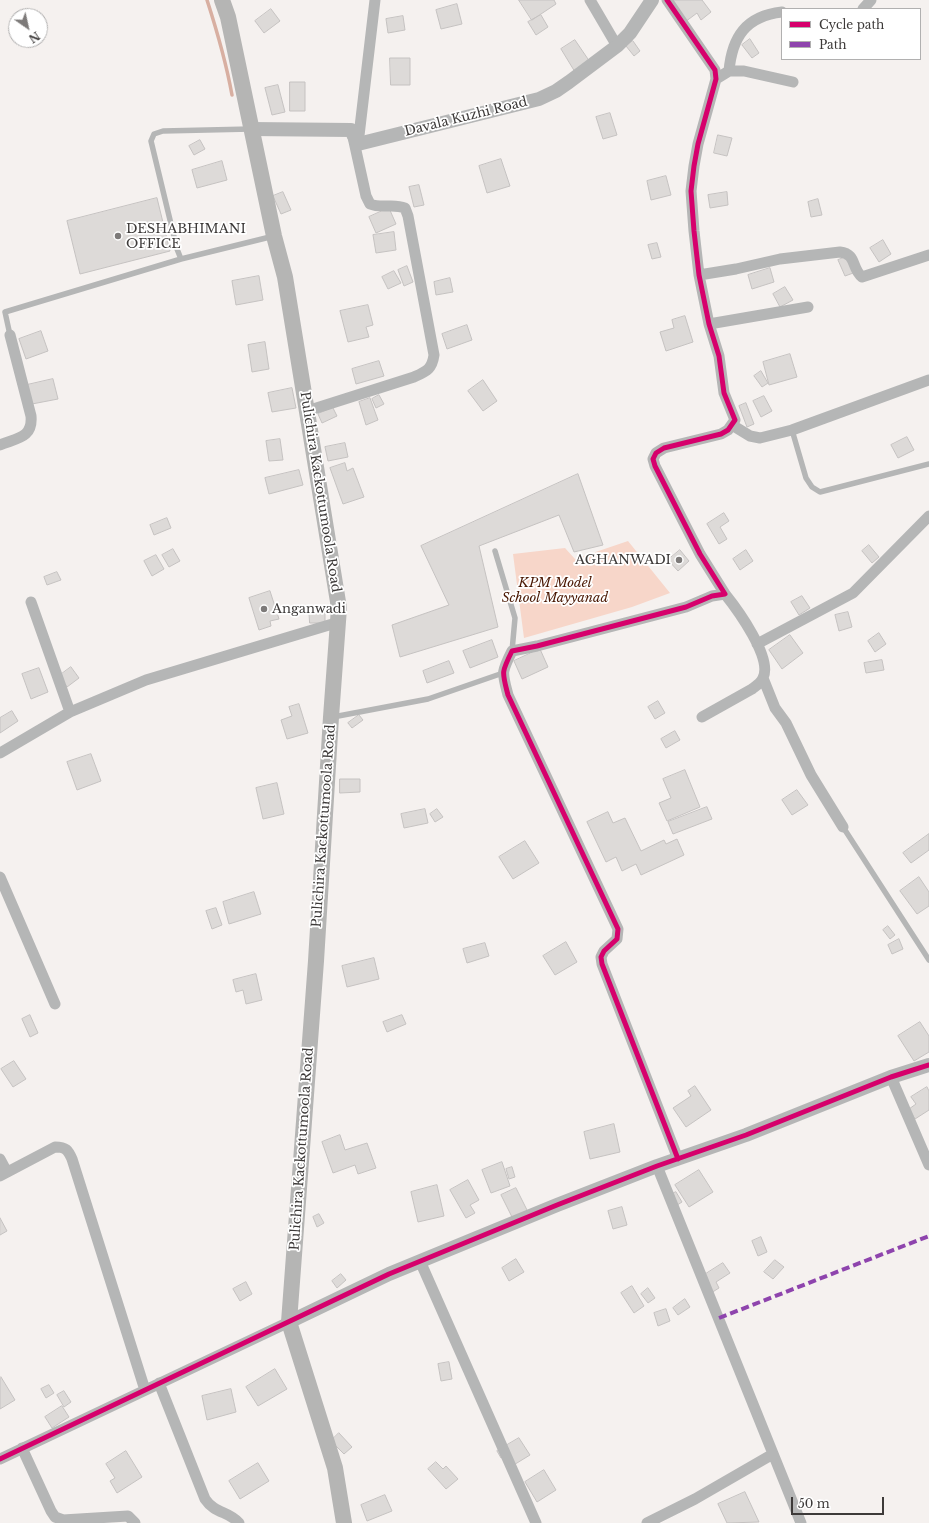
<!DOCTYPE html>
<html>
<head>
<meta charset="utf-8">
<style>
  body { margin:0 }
  #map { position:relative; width:929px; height:1523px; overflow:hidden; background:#f5f1ef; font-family:"Libre Baskerville",serif }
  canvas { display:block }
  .legend { position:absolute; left:781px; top:8px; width:140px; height:52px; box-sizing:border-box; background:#fff; border:1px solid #b1b0b0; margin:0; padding:5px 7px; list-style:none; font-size:12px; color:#3d3a39 }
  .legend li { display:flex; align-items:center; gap:8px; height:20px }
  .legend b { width:20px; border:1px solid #b1b0b0 }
  .north { position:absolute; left:8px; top:8px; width:40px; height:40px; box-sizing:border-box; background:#fff; border:1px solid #b1b0b0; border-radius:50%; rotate:146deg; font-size:11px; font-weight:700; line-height:16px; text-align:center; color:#3d3a39 }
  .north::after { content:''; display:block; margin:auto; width:14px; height:18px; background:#7d7a79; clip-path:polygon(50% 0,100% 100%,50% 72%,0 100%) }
  .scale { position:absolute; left:791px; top:1497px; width:93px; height:18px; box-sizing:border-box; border:2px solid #3d3a39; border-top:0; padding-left:5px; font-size:12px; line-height:14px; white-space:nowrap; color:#3d3a39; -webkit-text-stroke:3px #fff; paint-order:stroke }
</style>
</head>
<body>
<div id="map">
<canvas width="929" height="1523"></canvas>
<ul class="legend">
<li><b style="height:5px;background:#d6006c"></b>Cycle path</li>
<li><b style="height:5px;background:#8e44ad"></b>Path</li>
</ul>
<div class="north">N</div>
<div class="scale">50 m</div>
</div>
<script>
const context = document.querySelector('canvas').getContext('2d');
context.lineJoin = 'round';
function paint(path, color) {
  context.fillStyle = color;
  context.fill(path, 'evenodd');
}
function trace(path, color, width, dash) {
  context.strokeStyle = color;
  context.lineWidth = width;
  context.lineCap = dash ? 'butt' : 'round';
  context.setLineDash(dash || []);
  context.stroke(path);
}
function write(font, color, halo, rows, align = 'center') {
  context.font = font + ' "Libre Baskerville",serif';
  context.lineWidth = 3.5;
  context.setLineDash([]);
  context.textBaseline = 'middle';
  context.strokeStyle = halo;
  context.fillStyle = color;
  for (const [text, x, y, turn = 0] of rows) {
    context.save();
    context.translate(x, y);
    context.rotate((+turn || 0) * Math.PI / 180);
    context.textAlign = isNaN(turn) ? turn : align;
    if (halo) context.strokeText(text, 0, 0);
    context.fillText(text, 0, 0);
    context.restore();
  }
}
paint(new Path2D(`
  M628 541 670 593 632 607 524 638 513 554 565 548 575 559Z`), '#f7d6c9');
trace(new Path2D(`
  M207 0C217 31 226 62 232 95`), '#d8afa1', 3.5);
const building = new Path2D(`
  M519 0H554L556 4 532 20Z
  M669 0H702L711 12 701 20 697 13 685 22Z
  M457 4 462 24 441 29 436 10Z
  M271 9 280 21 264 33 255 21Z
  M541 15 548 27 536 35 528 22Z
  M403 16 405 30 388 33 386 19Z
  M750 39 759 53 752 58 742 45Z
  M575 40 590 62 575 72 561 49Z
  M633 41 640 51 634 56 626 46Z
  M390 58H410V85H391Z
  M290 82H305V111H290Z
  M278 85 285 112 272 115 265 88Z
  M610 113 617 135 603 139 596 117Z
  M718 135 732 138 727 156 714 153Z
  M200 140 205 149 194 155 189 146Z
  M501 159 510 186 487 193 479 166Z
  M222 161 227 180 197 188 192 170Z
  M666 176 671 195 651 200 647 181Z
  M419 185 424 205 414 207 409 187Z
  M283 192 291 210 281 214 273 196Z
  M727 192 728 205 710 208 708 195Z
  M157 198 170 251 80 274 67 221Z
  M818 199 822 215 811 217 808 202Z
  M389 208 396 224 376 233 369 217Z
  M394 232 396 250 376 253 373 235Z
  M883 240 891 254 879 262 870 248Z
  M657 243 661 257 652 259 648 245Z
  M849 256 856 272 845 276 838 260Z
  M407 266 413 282 404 286 398 270Z
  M770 268 774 282 752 289 748 275Z
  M394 271 401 283 388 289 382 277Z
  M259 276 263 300 236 305 232 281Z
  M450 278 453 292 436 295 434 282Z
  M785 287 793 300 780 307 773 294Z
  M368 305 373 325 366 327 369 337 348 342 340 311Z
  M685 316 693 342 666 351 660 332 674 328 672 320Z
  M467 325 472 340 447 349 442 334Z
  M41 331 48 351 26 359 19 339Z
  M265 342 269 369 252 372 248 345Z
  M790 354 797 377 769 385 763 362Z
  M379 361 384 376 356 384 352 369Z
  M761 371 768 383 762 387 754 376Z
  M53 379 58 399 32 404 27 385Z
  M483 380 497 401 483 411 468 391Z
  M292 388 296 408 272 412 268 393Z
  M379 395 384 404 376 408 372 399Z
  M764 396 772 411 761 417 753 401Z
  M370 398 378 420 366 425 359 402Z
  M746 403 754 424 747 427 739 406Z
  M333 408 337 416 322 423 318 414Z
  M907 437 914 450 898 458 891 445Z
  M280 439 283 460 269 461 266 441Z
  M345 443 348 457 328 461 325 447Z
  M345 463 347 471 353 468 364 497 343 504 330 468Z
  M299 470 303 485 269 494 265 478Z
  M578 474 603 545 574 552 559 515 479 546 498 627 400 657 392 625 449 605 421 546Z
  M724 513 729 521 720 527 727 539 719 544 707 524Z
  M167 518 171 528 154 535 150 525Z
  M869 545 879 557 872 563 862 551Z
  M173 549 180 561 169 567 162 555Z
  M680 550 689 561 678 571 668 560Z
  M746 550 753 561 740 570 733 559Z
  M156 555 164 569 152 576 144 561Z
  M57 572 61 580 47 585 44 577Z
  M270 591 279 619 270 621 271 626 259 630 249 598Z
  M802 596 810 608 799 615 791 602Z
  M309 606H325V623H310Z
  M848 612 852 627 839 631 835 615Z
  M879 633 886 644 875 652 868 641Z
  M790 635 803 653 782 669 769 650Z
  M492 640 498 657 470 668 463 651Z
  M540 649 548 667 522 679 514 661Z
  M882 660 884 670 866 673 864 663Z
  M449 661 454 673 427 683 423 671Z
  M71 667 79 678 67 687 59 676Z
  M39 668 48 692 31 699 22 674Z
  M658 701 665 713 655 719 648 707Z
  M299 704 308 733 287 739 281 720 292 716 289 707Z
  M12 711 18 721 0 733V718Z
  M359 715 363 720 352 728 348 723Z
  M675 731 680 740 666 748 661 739Z
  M91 754 101 781 77 790 67 762Z
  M685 770 700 807 667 821 659 803 671 798 663 779Z
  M340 779H360V792L340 793Z
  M277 783 284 814 263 819 256 788Z
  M797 790 808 805 792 815 782 800Z
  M707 807 712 819 673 834 668 822Z
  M425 809 428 823 404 828 401 814Z
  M437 809 443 817 435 822 430 814Z
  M608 812 613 823 625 818 641 851 664 840 666 844 677 839 684 855 641 875 636 864 622 871 616 857 606 862 587 822Z
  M929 834V850L911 863 903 853Z
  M525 841 539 863 513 879 499 857Z
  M919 877 929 892V906L917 914 900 891Z
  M254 892 261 914 229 924 223 902Z
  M216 908 222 925 212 929 206 911Z
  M888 926 895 935 890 939 883 930Z
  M899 939 903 949 892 954 888 945Z
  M566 942 577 962 555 975 543 956Z
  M485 943 489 956 467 963 463 949Z
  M374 958 379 979 347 987 342 966Z
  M256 974 262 1000 246 1004 243 990 236 992 233 980Z
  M30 1015 38 1033 30 1037 22 1019Z
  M402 1015 406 1024 387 1032 383 1022Z
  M920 1022 929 1036V1052L914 1061 898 1036Z
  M14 1061 26 1079 13 1087 1 1069Z
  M695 1086 711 1110 686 1127 673 1108 691 1096 688 1091Z
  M927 1087 929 1091V1110L915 1119 909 1109 916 1104 911 1097Z
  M614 1124 620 1152 590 1159 584 1132Z
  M340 1135 345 1150 367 1143 376 1168 358 1174 355 1165 333 1173 322 1142Z
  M502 1162 510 1186 491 1193 482 1170Z
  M512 1167 515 1177 509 1179 506 1169Z
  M699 1170 713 1192 689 1207 675 1185Z
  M468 1180 479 1200 470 1205 475 1213 466 1218 450 1190Z
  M437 1185 444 1216 418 1222 411 1192Z
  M516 1188 528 1212 513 1219 501 1195Z
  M676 1192 682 1202 674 1207 668 1196Z
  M622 1207 627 1225 613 1229 608 1211Z
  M319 1214 324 1223 317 1227 313 1217Z
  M0 1218 7 1231 0 1235Z
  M761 1237 767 1252 758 1256 752 1241Z
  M516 1259 524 1272 509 1281 502 1268Z
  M775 1260 784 1267 773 1279 764 1272Z
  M723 1263 730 1273 716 1282 719 1288 711 1293 701 1277Z
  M341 1274 346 1280 337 1288 332 1281Z
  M246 1282 252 1294 240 1301 233 1289Z
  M632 1286 644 1306 634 1313 621 1293Z
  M648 1288 655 1298 648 1303 641 1294Z
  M685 1299 690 1307 678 1315 673 1308Z
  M666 1309 670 1321 658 1326 654 1313Z
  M449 1362 452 1379 441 1381 438 1364Z
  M275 1369 287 1389 258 1406 246 1387Z
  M1 1377 15 1400 0 1409V1378Z
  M49 1385 54 1393 46 1398 41 1389Z
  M231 1389 236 1412 207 1420 202 1396Z
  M64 1391 71 1402 64 1407 57 1395Z
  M62 1406 69 1417 52 1428 45 1417Z
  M339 1433 352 1447 344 1454 331 1441Z
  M519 1438 530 1455 512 1466 506 1455 501 1458 497 1451Z
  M126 1451 142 1477 117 1493 110 1481 115 1478 106 1464Z
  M436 1462 443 1469 446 1466 458 1479 446 1489 428 1469Z
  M258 1463 269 1481 240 1499 229 1481Z
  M544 1470 556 1490 537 1502 525 1482Z
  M745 1492 759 1522 727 1523 718 1504Z
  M385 1495 392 1511 367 1521 361 1505Z`);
paint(building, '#dddad8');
trace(building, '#c5c2c1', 1);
trace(new Path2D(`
  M181 259 274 236
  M10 335 5 312 181 259 177 249 151 141 154 134 163 131 251 129
  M792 430 806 478 812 487 820 492 929 464
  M495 551 515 618 512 651
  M333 717 428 699 503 673
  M843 827 929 960`), '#b5b6b6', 5.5);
trace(new Path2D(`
  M590 0 617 46
  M667 0 715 70 716 79 698 144 694 166 691 191 694 231 699 275 709 324 719 356 724 393 735 420 728 430 721 434 664 448 656 453 653 459 655 466 700 554 725 594 712 596 686 607 537 646 512 651C501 673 502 672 508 695L618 929 617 939 604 951 601 957 602 964 678 1159
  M863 9 871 0
  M729 71H744L793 82
  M716 79 729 71C732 37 746 16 782 12
  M358 144 375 0
  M699 275 736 269 780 259 840 252C857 254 851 268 862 277L929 255
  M709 324 808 307
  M307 411 414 377C427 371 432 369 434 355L408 216 405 208C393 203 382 209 370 204L366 196 353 137
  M732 425 750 436 760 438 792 430 929 380
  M0 445C17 438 33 438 31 416L10 335
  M31 602 70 712
  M757 644 853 593 929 516
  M763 678 775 708 786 723 811 775 843 827
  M702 717 752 689C756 686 761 683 763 678 773 658 737 609 725 594
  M0 753 70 712 146 680 339 622
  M0 877 55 1004
  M891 1077 929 1165
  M0 1159 7 1172
  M657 1166 801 1523
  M0 1176 55 1147C66 1147 68 1150 72 1159L145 1390
  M420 1261 536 1523
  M159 1383 205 1499C215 1514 229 1511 239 1523
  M22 1448 51 1511 55 1517 63 1520 128 1516 135 1523
  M0 1459 289 1322
  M647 1523 695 1499 773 1454`), '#b5b6b6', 11);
trace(new Path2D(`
  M251 129 351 130 358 144 539 99 556 91 569 82 617 46 630 33 652 0
  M289 1322 389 1274 557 1205 657 1166 746 1135 891 1077 929 1065`), '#b5b6b6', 14);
trace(new Path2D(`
  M222 0 228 17 274 236 285 277 339 608 331 717 316 961 289 1322 335 1468 344 1523`), '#b5b5b4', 16);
trace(new Path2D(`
  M719 1318 929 1236`), '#8e44ad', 4, [8, 4]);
trace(new Path2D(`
  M667 0 715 70 716 79 698 144 694 166 691 191 694 231 699 275 709 324 719 356 724 393 735 420 728 430 721 434 664 448 656 453 653 459 655 466 700 554 725 594 712 596 686 607 537 646 512 651C501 673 502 672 508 695L618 929 617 939 604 951 601 957 602 964 678 1159
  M0 1459 389 1274 557 1205 657 1166 746 1135 891 1077 929 1065`), '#d6006c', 5);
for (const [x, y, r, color] of [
  [118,236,4,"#7d7a79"],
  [679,560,4,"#7d7a79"],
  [264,609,4,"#7d7a79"]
]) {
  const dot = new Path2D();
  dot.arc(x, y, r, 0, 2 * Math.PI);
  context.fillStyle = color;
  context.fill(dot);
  trace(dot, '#fff', 1.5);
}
write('13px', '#3d3a39', '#fff', [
  ["Davala Kuzhi Road",466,117,-14],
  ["Pulichira Kackottumoola Road",320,492,81],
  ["Pulichira Kackottumoola Road",324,826,-86],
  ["Pulichira Kackottumoola Road",302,1149,-86]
]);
write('13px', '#3d3a39', '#fff', [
  ["DESHABHIMANI",126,229],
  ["OFFICE",126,244],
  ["AGHANWADI",671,560,"right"],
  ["Anganwadi",272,609]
], 'left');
write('italic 13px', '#4a1803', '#fff', [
  ["KPM Model",555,583],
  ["School Mayyanad",555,598]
]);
</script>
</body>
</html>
